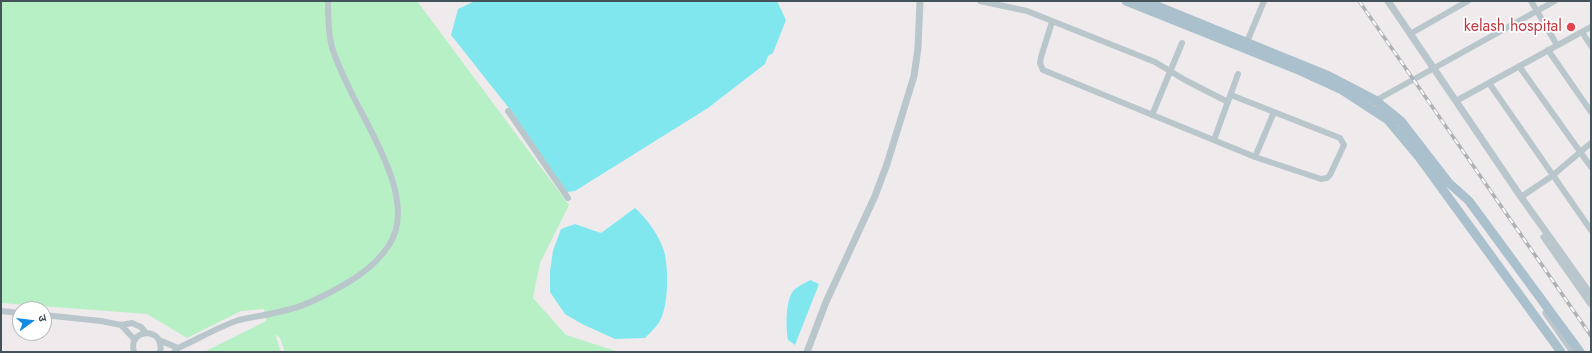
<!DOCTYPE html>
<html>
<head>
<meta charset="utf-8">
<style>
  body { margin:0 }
  #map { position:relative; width:1592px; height:353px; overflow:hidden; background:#efebec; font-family:Jost,"Noto Sans Devanagari",sans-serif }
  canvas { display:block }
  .frame { position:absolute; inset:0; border:2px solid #44525a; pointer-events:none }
  .north { position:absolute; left:12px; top:301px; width:40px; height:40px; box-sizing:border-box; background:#fff; border:1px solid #b4babd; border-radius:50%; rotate:75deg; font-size:11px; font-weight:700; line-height:16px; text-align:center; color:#44525a }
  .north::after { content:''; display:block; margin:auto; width:14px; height:18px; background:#118ae3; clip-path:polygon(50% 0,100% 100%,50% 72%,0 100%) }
</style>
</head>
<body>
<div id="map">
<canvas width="1592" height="353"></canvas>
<div class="frame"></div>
<div class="north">उ</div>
</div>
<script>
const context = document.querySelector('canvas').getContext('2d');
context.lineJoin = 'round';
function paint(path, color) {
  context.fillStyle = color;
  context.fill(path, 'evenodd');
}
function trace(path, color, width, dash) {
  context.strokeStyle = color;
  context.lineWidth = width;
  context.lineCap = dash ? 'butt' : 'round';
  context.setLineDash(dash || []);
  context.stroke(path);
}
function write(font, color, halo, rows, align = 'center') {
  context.font = font + ' Jost,sans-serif';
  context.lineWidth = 3.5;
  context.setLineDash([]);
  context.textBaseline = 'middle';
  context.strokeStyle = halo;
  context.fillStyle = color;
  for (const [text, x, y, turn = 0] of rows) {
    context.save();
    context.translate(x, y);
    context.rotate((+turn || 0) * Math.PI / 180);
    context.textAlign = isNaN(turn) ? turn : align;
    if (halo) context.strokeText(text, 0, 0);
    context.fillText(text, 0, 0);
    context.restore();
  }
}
paint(new Path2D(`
  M1 1H417L569 205 540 263 533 298 566 335 619 352H285L280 338 275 334 281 352H204L266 321 264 309 241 311 187 338 147 314 1 303Z`), '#b7f0c5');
paint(new Path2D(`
  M475 1H777L786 20 773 53 768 56 765 64 708 108 575 191 567 192 512 112 451 35 458 9Z
  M635 208C647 219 659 235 664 251 669 269 669 309 658 324 654 329 649 334 645 338L615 339 582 324 565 314 550 292V271L553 251 561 229 575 224 601 233Z
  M810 280 819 284 795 345 788 340C786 329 785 299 794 290 798 286 805 283 810 280Z`), '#81e7ef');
trace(new Path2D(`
  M980 1 1027 11 1155 62 1185 80 1228 102
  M1531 1 1557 45
  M1052 22 1041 57 1040 63 1043 70 1255 157 1321 179 1327 178 1330 175 1344 145 1340 138 1231 95
  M1582 32 1591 46
  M1410 34 1468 1
  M1247 42 1264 1
  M1548 50 1591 112
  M1519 66 1591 167
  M1489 83 1591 230
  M1456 101 1591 27
  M1373 102 1555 1
  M508 111 568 198
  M1152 115 1182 43
  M1214 140 1238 74
  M1255 157 1274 112
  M1521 197 1552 176 1591 143
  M1 311 20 313
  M44 315 101 321 121 325 132 323 141 327 146 333
  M121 325 135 340
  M159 340 178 348
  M134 352C127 327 166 327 160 352
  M174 352 178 348C198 339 218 327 239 320 250 317 263 316 274 313 291 310 308 304 323 296 347 284 374 269 389 245 417 204 372 134 353 96 345 79 335 61 331 43 328 29 328 15 328 1`), '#b9c6cc', 6);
trace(new Path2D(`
  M1388 1 1521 197 1591 295
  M1544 237 1591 304
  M1546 313 1573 352
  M807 352 826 302 875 196 887 164 914 76 918 48 920 1`), '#b9c6cc', 7);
trace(new Path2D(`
  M1126 1 1296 69 1342 90 1388 120 1419 157 1561 352
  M1145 1 1329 76 1375 100 1401 121 1449 183 1469 201 1580 352`), '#aac0cd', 9);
const rail = new Path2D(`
  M1359 1 1591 336`);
trace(rail, '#aeb2b7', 3.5);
trace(rail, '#fff', 2, [6]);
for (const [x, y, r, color] of [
  [1571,27,5,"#e0444e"]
]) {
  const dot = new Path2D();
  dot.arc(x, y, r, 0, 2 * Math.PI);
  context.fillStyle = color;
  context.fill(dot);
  trace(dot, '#fff', 1.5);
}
write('16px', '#be3a42', '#fff', [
  ["kelash hospital",1562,27]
], 'right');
</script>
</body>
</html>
